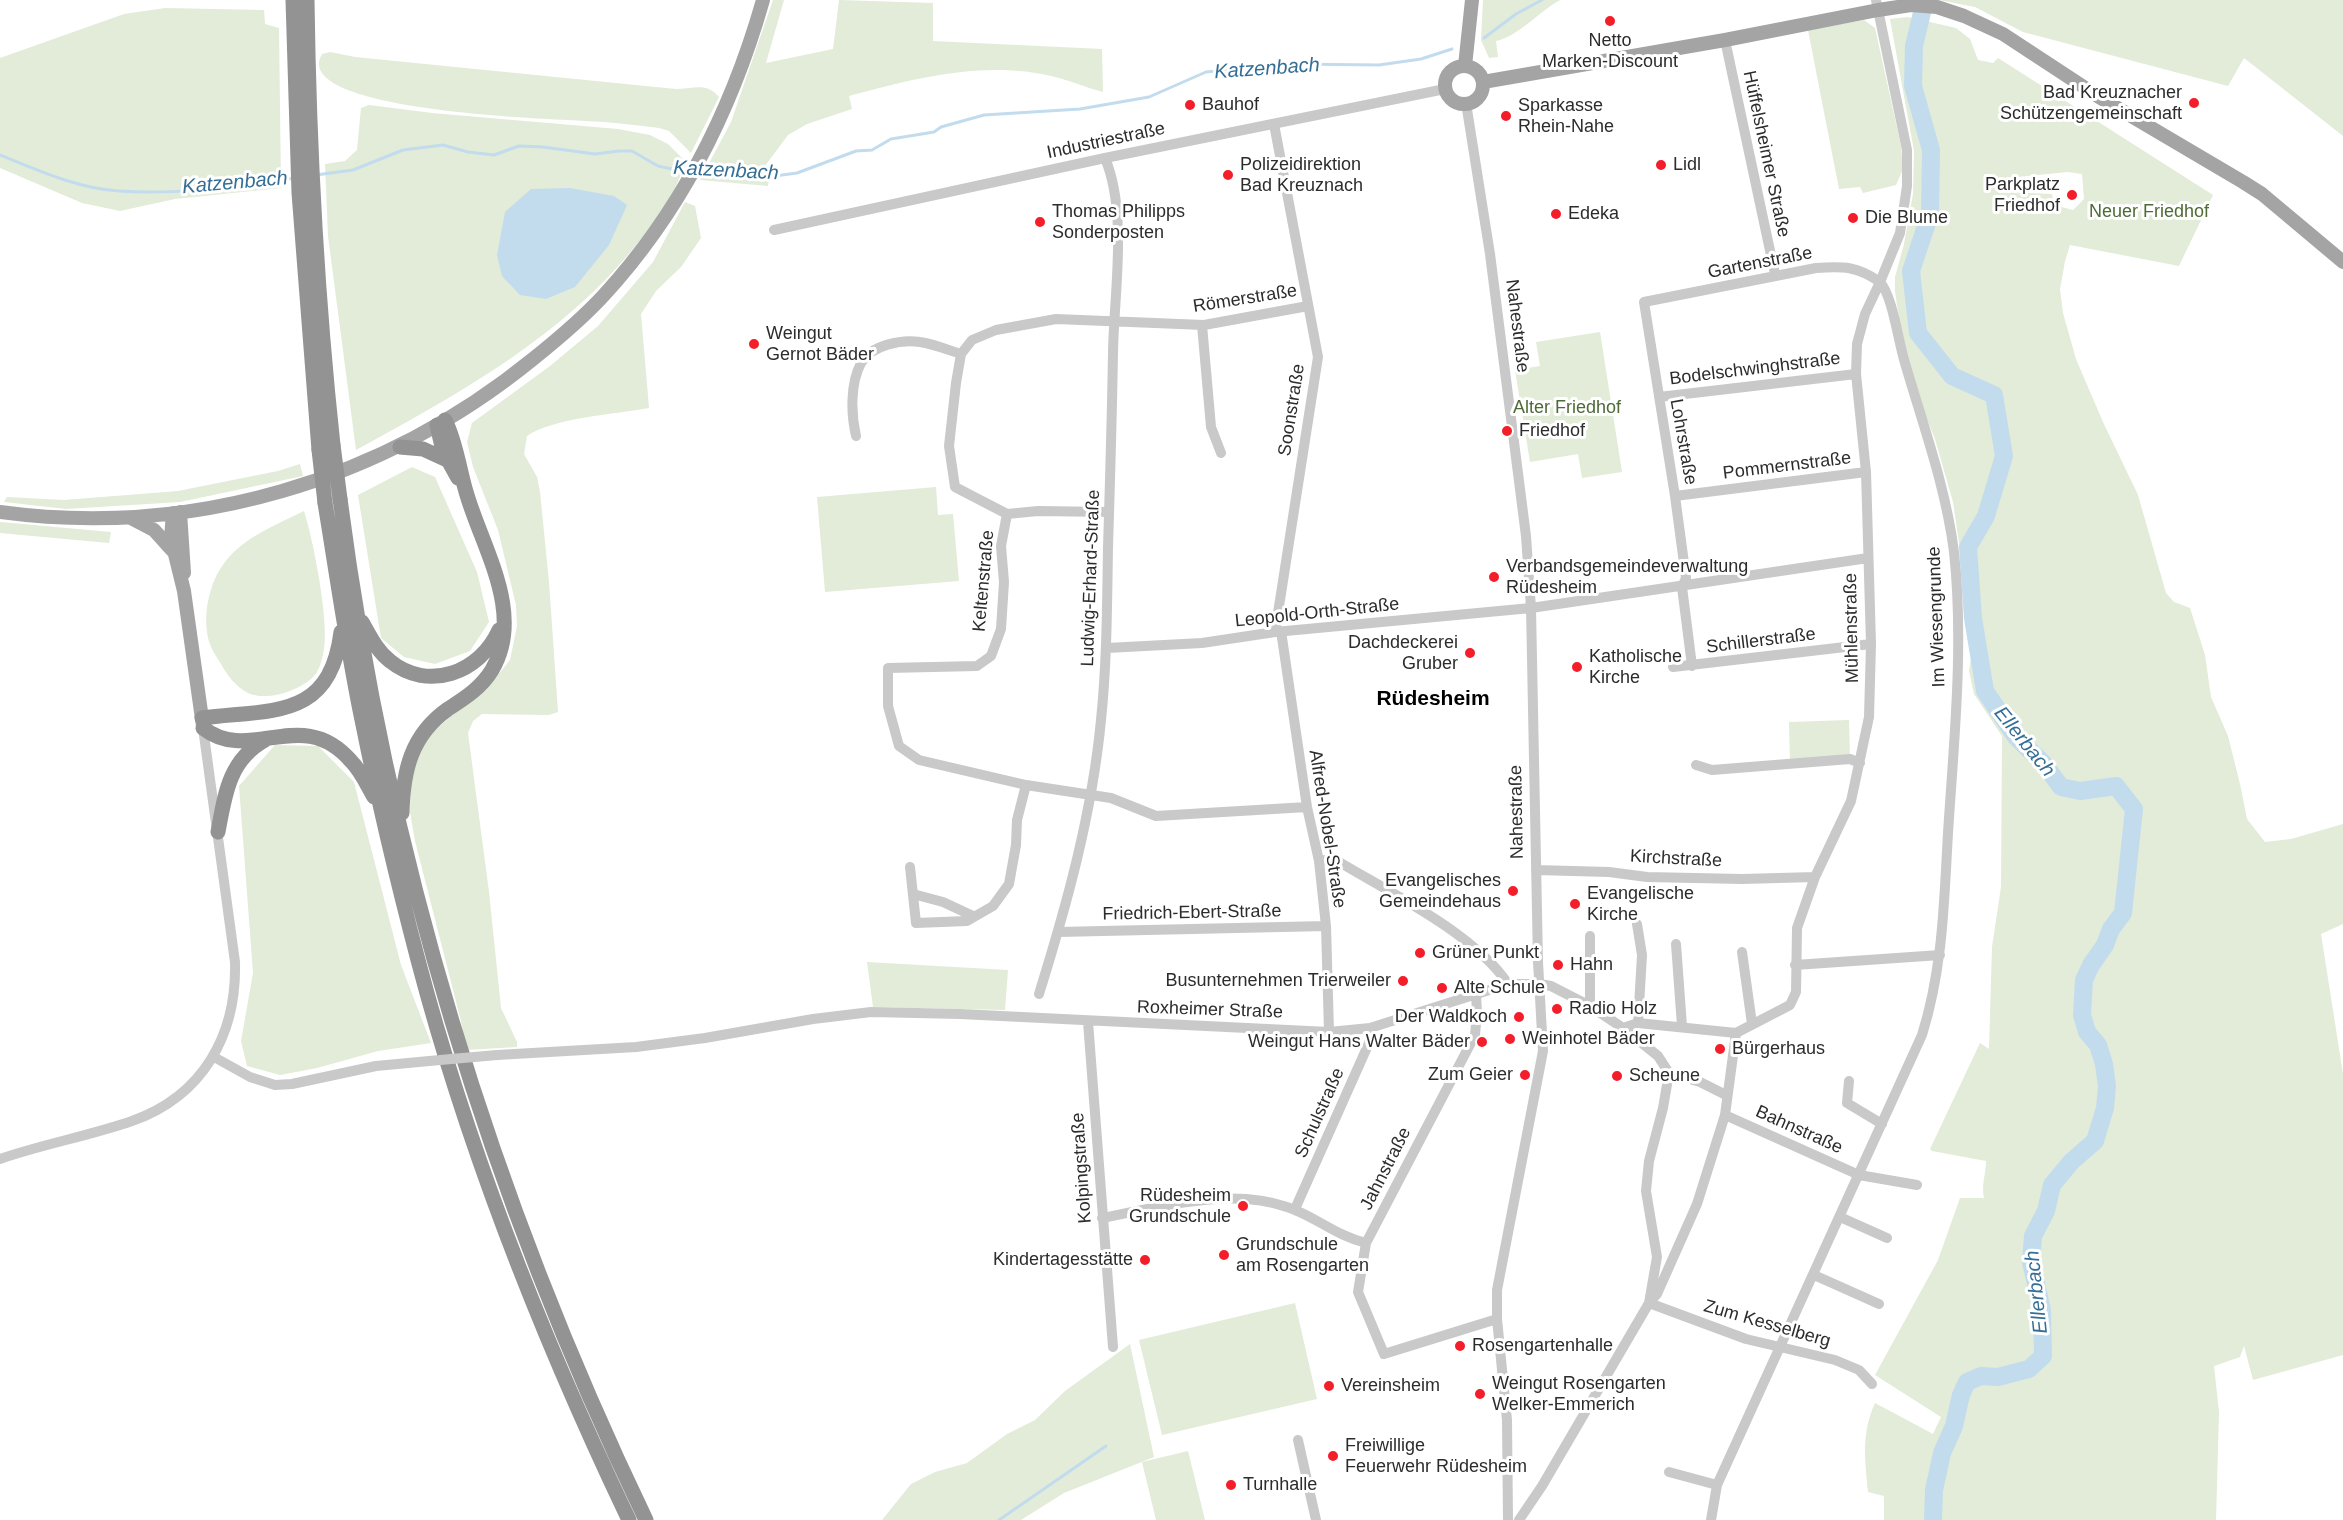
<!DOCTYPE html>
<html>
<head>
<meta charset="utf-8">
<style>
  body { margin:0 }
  canvas { display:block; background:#fff }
</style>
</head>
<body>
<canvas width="2343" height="1520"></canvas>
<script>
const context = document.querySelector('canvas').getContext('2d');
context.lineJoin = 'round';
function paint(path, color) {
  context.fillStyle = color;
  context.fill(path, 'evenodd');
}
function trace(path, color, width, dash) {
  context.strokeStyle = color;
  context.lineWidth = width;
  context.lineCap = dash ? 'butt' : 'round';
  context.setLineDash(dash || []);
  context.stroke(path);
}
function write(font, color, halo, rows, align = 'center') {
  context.font = font + ' Arial,sans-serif';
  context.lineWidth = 6;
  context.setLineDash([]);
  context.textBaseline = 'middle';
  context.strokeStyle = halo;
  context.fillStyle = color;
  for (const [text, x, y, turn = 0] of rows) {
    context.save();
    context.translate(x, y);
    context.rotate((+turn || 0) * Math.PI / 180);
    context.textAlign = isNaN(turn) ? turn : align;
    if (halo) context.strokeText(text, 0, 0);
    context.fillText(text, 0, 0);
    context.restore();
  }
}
paint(new Path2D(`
  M773 0H784L766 63 833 49 839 0 933 3V41L1102 49 1103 92C1088 88 1073 82 1059 78 988 59 917 78 849 96L852 109 807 124 788 135 765 166 770 174 768 186 700 180 731 122Z
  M1483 0H1560C1540 11 1517 37 1496 41L1498 57 1489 58 1481 40Z
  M1939 0H2343V136L2244 58 2228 86 2023 32 1975 7Z
  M165 8 264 10 265 24 279 28 281 188 175 199 120 211 82 203 0 168V58L124 14Z
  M1908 17 1956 28 1970 39 1978 60 1993 63 1998 58 2213 195 2179 266 2070 245 2065 261 2060 289 2063 313 2076 359 2103 422 2138 495 2166 593 2174 602 2190 608 2205 655 2211 697 2228 736 2240 784 2247 819 2265 842 2291 839 2343 824V924L2321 934 2343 1074V1355L2253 1380 2244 1346 2240 1357 2214 1366 2219 1412 2216 1520H1884V1496L1868 1492C1865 1459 1861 1434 1875 1403L1933 1434 1941 1417 1875 1375 1938 1260 1960 1198H1984C1981 1185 1986 1174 1986 1161L1932 1151 1930 1149 1980 1043 1989 1049 1992 947 2001 887 2002 736 1974 694 1969 671 1973 645 1966 590 1953 502 1935 439 1906 367 1914 374 1905 361 1895 291V277L1904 244 1913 194 1914 151 1890 19ZM2068 172 2082 174 2084 199 2073 210 2054 205 2052 194 2029 193 2027 185 2017 177Z
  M1864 20 1875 28 1901 146 1903 169 1896 185 1863 193 1860 187 1839 189 1808 30Z
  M330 52 355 57 676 89C695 89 706 82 719 97L691 153 669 131 659 128C635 125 610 122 586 121 556 119 288 112 322 54Z
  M369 105 432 113 618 129 650 135 668 144 687 163C680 176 674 191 667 204 658 218 647 231 637 244 563 337 458 394 356 450L328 236 325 164 345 161 357 150 361 108Z
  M685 202 695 206 701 238 681 267 656 291 641 314 649 408C617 414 552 418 527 436L524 454 537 477 540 492 549 582 558 712 549 715 482 714 473 721 468 733 489 892 501 1008 517 1042V1047L466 1050 461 1021 415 841 410 812 411 768 428 736 455 713 485 691 510 660 517 626 516 605 498 530 473 467 467 442 472 423 550 366 598 326 653 262Z
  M1600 332 1622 472 1582 478 1578 454 1530 462 1515 370 1540 366 1536 342Z
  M300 464 303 476 180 502 66 509 4 502 7 497 64 500 178 491 278 471Z
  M412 467 435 477 477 572 489 622 470 651 435 664 404 657 381 638 358 495Z
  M936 487 938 515 953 514 959 581 825 592 817 497Z
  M304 511C313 539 331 628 323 654 322 660 319 670 315 675 302 690 267 702 248 693 236 687 227 675 221 664 217 657 212 651 210 644 201 619 209 582 225 562 244 537 276 525 304 511Z
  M0 522 111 532 109 543 0 533Z
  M1849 720 1850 759 1790 763 1789 722Z
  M275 745 318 746 354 782 401 965 431 1043 378 1051 317 1068 280 1075 247 1066 241 1041 253 973 239 786Z
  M867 962 1008 970 1005 1010 873 1007Z
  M1295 1303 1317 1399 1162 1435 1139 1340Z
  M1130 1344 1154 1457 1064 1493 1021 1520H882L911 1484 935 1472 967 1463 1007 1434 1035 1420 1065 1391Z
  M1188 1451 1205 1520H1156L1142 1462Z`), '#e2ecd8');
paint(new Path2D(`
  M570 188 614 196 627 205 609 245 575 287 546 299 520 295 502 276 497 255 505 212 531 189Z`), '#c2dcee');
trace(new Path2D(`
  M1484 38 1516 14 1542 0
  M0 155C37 170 79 189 119 191 177 195 237 187 295 178
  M696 174 748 175 767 177 797 173 856 151 872 150 891 139 934 132 941 127 984 115 1080 109 1149 97 1206 72 1289 64 1379 65 1421 59 1452 49
  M316 175 353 170 403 150 443 145 468 152 494 155 519 146 543 147 595 154 619 151H632L658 166 686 172
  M999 1520 1106 1446`), '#c2dcee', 3);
trace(new Path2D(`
  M1925 0 1914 46 1913 86 1931 150 1930 214 1911 271 1918 333 1952 376 1994 395 2004 456 1986 516 1968 547 1973 618 1985 691 2016 737 2044 764 2061 787 2080 791 2116 786 2134 809 2123 913 2111 929 2105 945 2091 965 2084 980 2082 1015 2087 1032 2098 1045 2104 1064 2107 1086 2105 1108 2095 1141 2071 1162 2052 1185 2046 1211 2033 1236 2031 1262 2042 1310 2043 1356 2029 1369 1998 1377 1981 1376 1967 1382 1961 1395 1954 1426 1942 1453 1934 1490 1933 1520`), '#c2dcee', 18);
trace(new Path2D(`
  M1725 40 1775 274
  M1466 103 1490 254 1526 536 1531 608 1538 962 1543 1051 1497 1290V1319L1507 1420 1508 1520
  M1274 124 1318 357 1275 632
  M774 230 1105 158 1445 89
  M1202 325 1211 427 1221 453
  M1659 397 1856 374
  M856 436C851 414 850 384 861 363 871 345 902 339 920 342 934 344 948 350 961 354
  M1675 496 1866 472
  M1007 514 1001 546 1004 582 1001 629 991 656 977 666 888 668V706L899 746 919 760 1026 785 1111 798 1156 816 1307 807
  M1007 514 955 487 949 446 956 383 961 354 972 340 996 330 1056 319 1204 325 1308 306
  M1007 514 1038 511 1109 512
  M1281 631 1307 807 1319 861 1326 926 1329 1032
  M1107 648 1202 643 1275 632 1531 608 1868 558
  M1673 667 1871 644
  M1696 765 1712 770 1850 759 1860 763
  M1319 861 1334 859C1387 891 1474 933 1508 984
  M910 867 916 923 967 921 993 906 1009 884 1016 845 1017 820 1026 785
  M1536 870 1609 872 1647 877 1742 879 1815 877
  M913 894 943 902 973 916
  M1637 924 1642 955 1638 1023
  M1058 932 1326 926
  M1676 944 1682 1026
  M1742 952 1752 1024
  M1795 965 1940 955
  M1039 994C1067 904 1092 814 1101 720 1107 662 1107 605 1108 547 1110 482 1112 417 1113 352 1114 293 1128 213 1105 158
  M1476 994 1477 1013 1475 1035 1366 1243 1358 1292 1384 1354 1497 1319
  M1590 1006V936
  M1088 1022 1113 1347
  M1623 1028 1638 1023 1736 1033 1790 1005 1796 992 1797 928 1815 877 1851 801 1869 717 1871 644 1866 472 1856 374 1857 344 1865 314 1880 282C1857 266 1843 266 1816 268L1644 302 1675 496 1686 578 1682 587 1692 666
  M497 1055 636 1047 705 1038 813 1019 871 1012 960 1014 1329 1032 1370 1028 1508 984H1540L1551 986 1590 1006 1623 1028 1658 1056 1669 1073 1700 1082 1726 1095
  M214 1057 250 1077 275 1085 292 1084 376 1066 440 1060
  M1669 1073 1663 1108 1649 1161 1646 1191 1657 1257 1649 1303 1746 1339 1835 1360 1859 1370 1872 1384
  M1849 1081 1847 1103 1882 1124
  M1725 1115 1859 1175 1917 1185
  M0 1159C43 1144 89 1136 132 1121 203 1096 237 1035 235 962L203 728
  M1295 1209 1369 1043 1370 1028
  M1840 1217 1887 1238
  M1102 1218C1160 1207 1230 1187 1287 1207 1315 1216 1336 1236 1366 1243
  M1814 1275 1879 1304
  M1298 1440 1316 1520
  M1669 1472 1717 1485
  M1519 1520 1542 1486 1649 1303 1657 1294 1697 1204 1725 1115 1736 1033
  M1711 1520 1717 1485 1922 1035C1943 968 1944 902 1948 833 1954 740 1964 645 1954 552 1946 488 1923 425 1905 363 1898 341 1893 297 1880 282L1900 233 1907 186V150L1876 0`), '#c9c9c9', 10);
trace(new Path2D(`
  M1465 66 1472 0
  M1445 85a19 19 0 1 1 38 0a19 19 0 1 1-38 0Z
  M1483 82 1725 40 1878 10 1911 5 1937 7 1964 16 2003 34 2099 97 2243 182 2262 194 2343 262
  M0 512C192 538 383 481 533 359 558 339 582 319 604 295 681 211 732 109 763 0
  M180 512 184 573
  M173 513 171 538 184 591 203 726
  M131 518 154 530 172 550`), '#a4a4a4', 14);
trace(new Path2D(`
  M293 0 299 193 319 450
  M307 0C309 149 317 297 333 445
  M437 425 443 451 458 478
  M400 447 423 449 447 460
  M340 499C386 853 491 1198 646 1520
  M325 503C337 576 347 648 362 720 378 800 397 880 418 960 468 1150 544 1342 629 1520
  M362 622C370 636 377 651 390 661 428 692 480 673 499 630
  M202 718C272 709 330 720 341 632
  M203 728C250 765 302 704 351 761 361 771 367 785 374 797
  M402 813C403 771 411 735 448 709 465 698 481 688 492 670 525 614 483 549 467 495 459 470 457 444 445 420
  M218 832C225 794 229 760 265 740`), '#939393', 15);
trace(new Path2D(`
  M440 1060 497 1055`), '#c9c9c9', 10);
trace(new Path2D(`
  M333 445 340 499
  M319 450 325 503`), '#939393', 15);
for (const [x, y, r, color] of [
  [1610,21,6,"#f41d2a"],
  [2194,103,6,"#f41d2a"],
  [1190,105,6,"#f41d2a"],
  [1506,116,6,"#f41d2a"],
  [1661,165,6,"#f41d2a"],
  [1228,175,6,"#f41d2a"],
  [2072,195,6,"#f41d2a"],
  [1556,214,6,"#f41d2a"],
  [1853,218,6,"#f41d2a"],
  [1040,222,6,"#f41d2a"],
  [754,344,6,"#f41d2a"],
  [1507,431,6,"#f41d2a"],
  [1494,577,6,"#f41d2a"],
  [1470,653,6,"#f41d2a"],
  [1577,667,6,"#f41d2a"],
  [1513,891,6,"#f41d2a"],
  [1575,904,6,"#f41d2a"],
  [1420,953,6,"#f41d2a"],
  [1558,965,6,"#f41d2a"],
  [1403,981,6,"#f41d2a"],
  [1442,988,6,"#f41d2a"],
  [1557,1009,6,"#f41d2a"],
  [1519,1017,6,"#f41d2a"],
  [1510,1039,6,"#f41d2a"],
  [1482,1042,6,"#f41d2a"],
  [1720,1049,6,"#f41d2a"],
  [1525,1075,6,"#f41d2a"],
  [1617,1076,6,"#f41d2a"],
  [1243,1206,6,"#f41d2a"],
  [1224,1255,6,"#f41d2a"],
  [1145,1260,6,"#f41d2a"],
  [1460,1346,6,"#f41d2a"],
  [1329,1386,6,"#f41d2a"],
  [1480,1394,6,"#f41d2a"],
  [1333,1456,6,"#f41d2a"],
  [1231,1485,6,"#f41d2a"]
]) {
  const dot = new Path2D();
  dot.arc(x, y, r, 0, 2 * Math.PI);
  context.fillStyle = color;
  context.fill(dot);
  trace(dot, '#fff', 2);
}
write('18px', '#2c2c2c', '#fff', [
  ["Netto",1610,41,"center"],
  ["Marken-Discount",1610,62,"center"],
  ["Bad Kreuznacher",2182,93,"right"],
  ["Schützengemeinschaft",2182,114,"right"],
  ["Bauhof",1202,105],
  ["Sparkasse",1518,106],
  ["Rhein-Nahe",1518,127],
  ["Polizeidirektion",1240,165],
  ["Bad Kreuznach",1240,186],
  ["Lidl",1673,165],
  ["Parkplatz",2060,185,"right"],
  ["Friedhof",2060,206,"right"],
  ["Thomas Philipps",1052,212],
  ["Sonderposten",1052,233],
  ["Edeka",1568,214],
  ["Die Blume",1865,218],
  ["Weingut",766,334],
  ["Gernot Bäder",766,355],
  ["Friedhof",1519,431],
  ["Verbandsgemeindeverwaltung",1506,567],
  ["Rüdesheim",1506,588],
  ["Dachdeckerei",1458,643,"right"],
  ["Gruber",1458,664,"right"],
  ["Katholische",1589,657],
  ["Kirche",1589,678],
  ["Evangelisches",1501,881,"right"],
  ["Gemeindehaus",1501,902,"right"],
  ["Evangelische",1587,894],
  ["Kirche",1587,915],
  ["Grüner Punkt",1432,953],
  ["Hahn",1570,965],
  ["Busunternehmen Trierweiler",1391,981,"right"],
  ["Alte Schule",1454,988],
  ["Radio Holz",1569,1009],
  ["Der Waldkoch",1507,1017,"right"],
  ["Weinhotel Bäder",1522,1039],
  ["Weingut Hans Walter Bäder",1470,1042,"right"],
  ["Bürgerhaus",1732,1049],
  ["Zum Geier",1513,1075,"right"],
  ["Scheune",1629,1076],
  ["Rüdesheim",1231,1196,"right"],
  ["Grundschule",1231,1217,"right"],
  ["Grundschule",1236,1245],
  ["am Rosengarten",1236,1266],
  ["Kindertagesstätte",1133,1260,"right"],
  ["Rosengartenhalle",1472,1346],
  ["Weingut Rosengarten",1492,1384],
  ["Welker-Emmerich",1492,1405],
  ["Vereinsheim",1341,1386],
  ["Freiwillige",1345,1446],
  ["Feuerwehr Rüdesheim",1345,1467],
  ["Turnhalle",1243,1485]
], 'left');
write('18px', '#2c2c2c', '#fff', [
  ["Industriestraße",1106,141,-12],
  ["Hüffelsheimer Straße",1766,154,78],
  ["Gartenstraße",1760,263,-11],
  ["Römerstraße",1245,299,-9],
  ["Nahestraße",1517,326,83],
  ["Bodelschwinghstraße",1755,369,-7],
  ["Soonstraße",1292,410,-81],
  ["Lohrstraße",1683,442,80],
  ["Pommernstraße",1787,466,-7],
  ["Ludwig-Erhard-Straße",1091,578,-88],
  ["Keltenstraße",984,581,-85],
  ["Leopold-Orth-Straße",1317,613,-6],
  ["Im Wiesengrunde",1937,617,-92],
  ["Mühlenstraße",1852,628,-91],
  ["Schillerstraße",1761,641,-7],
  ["Nahestraße",1517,812,-91],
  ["Alfred-Nobel-Straße",1327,829,81],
  ["Kirchstraße",1676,859,3],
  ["Friedrich-Ebert-Straße",1192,913,-1],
  ["Roxheimer Straße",1210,1010,2],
  ["Schulstraße",1320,1113,-66],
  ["Bahnstraße",1799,1130,24],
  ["Kolpingstraße",1082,1168,-94],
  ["Jahnstraße",1386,1169,-63],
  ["Zum Kesselberg",1767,1324,16]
]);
write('18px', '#4e6b36', '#fff', [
  ["Neuer Friedhof",2149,212],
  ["Alter Friedhof",1567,408]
]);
write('italic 20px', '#346e95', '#fff', [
  ["Katzenbach",1267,69,-4],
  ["Katzenbach",726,171,3],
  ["Katzenbach",235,183,-5],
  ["Ellerbach",2024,742,51],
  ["Ellerbach",2037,1292,-96]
]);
write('bold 21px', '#000', '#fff', [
  ["Rüdesheim",1433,699]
]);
</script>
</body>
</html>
